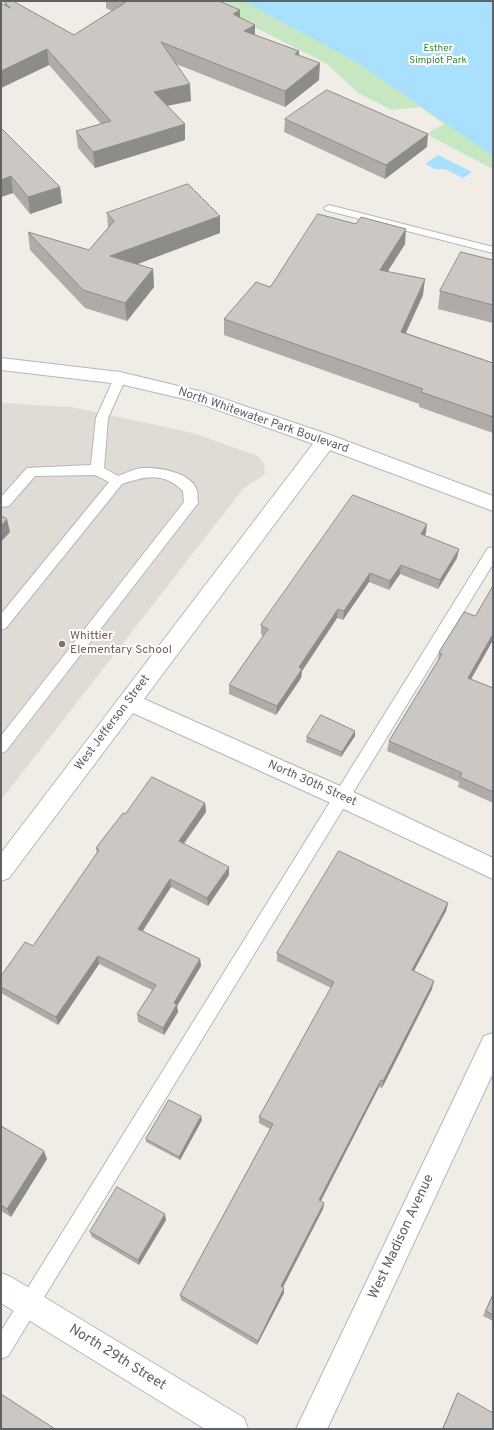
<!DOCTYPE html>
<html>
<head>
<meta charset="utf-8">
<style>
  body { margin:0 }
  #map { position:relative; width:494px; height:1430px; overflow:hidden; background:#f0ede7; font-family:Overpass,sans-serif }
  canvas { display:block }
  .frame { position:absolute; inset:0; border:2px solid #5e6367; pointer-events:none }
</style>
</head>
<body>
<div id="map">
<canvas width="494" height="1430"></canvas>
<div class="frame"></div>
</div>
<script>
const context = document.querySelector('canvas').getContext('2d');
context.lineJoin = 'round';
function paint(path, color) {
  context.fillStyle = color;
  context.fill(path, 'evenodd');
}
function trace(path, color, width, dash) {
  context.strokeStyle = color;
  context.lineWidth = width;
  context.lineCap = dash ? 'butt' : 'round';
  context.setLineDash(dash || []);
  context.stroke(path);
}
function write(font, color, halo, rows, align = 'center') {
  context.font = font + ' Overpass,sans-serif';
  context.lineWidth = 4;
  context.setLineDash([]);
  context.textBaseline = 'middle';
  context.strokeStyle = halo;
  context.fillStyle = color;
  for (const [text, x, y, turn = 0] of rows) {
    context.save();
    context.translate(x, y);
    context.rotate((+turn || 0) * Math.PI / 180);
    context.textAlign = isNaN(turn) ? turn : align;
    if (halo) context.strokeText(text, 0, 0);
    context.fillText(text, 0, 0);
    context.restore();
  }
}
paint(new Path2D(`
  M1 403 72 407 193 433 258 456 264 463 265 474 243 489 1 800Z`), '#e0dcd5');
paint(new Path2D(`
  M203 1H493V169L426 134 444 124 420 107 392 110 358 93 327 64Z`), '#c7e7c3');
paint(new Path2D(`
  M243 1H493V156L355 61Z
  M438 155 472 172 463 178 445 169H435L425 164Z`), '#a8e0fe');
const service = new Path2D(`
  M329 205 493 247V253L325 210 324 208Z
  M120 374 124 375 126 378 108 418 104 468 118 476C126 473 134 469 142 468 158 467 192 472 197 491 198 494 197 499 198 503L6 751 1 753V736L184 502 183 491C164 472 146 476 122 484L6 628 1 630V614L109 482 95 475 35 476 9 506 1 507V497L27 468 91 465 96 418 114 378 116 375Z
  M493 547V564L8 1356 1 1359V1331L488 548Z`);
const minor = new Path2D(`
  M326 434 333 436 335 441 333 446 144 699 349 790 493 858V879L333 804 133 713 9 878 1 881V853L319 436Z
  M493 1033V1073L327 1429H296L484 1036Z
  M1 1273 11 1277 244 1418 248 1429H205L1 1303Z`);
const tertiary = new Path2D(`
  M1 358 120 372 203 392 333 436 493 496V511L319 446 193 401 120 384 1 370Z`);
trace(service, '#b4b7bb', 2);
trace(minor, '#b4b7bb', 2);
trace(tertiary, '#b4b7bb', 2);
paint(service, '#fff');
paint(minor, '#fff');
paint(tertiary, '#fff');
paint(new Path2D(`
  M4 1 74 35 112 11 106 8V1H219L240 10V17L255 35 299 51V55L319 80 285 107 176 64 191 101 167 106 185 124V140L95 168 78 148 76 131 101 124 49 65 1 88V3L5 5Z
  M285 119 427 147 385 179 284 132Z
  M1 128 60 187 62 203 30 214 13 193 1 197Z
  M107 213 220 233 137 264 153 269 154 287 127 321 85 308 30 250 28 232 89 250 108 228Z
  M405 244 388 271 423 295 406 333 493 363V433L419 407V404L224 335V319L270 287Z
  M493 260V323L438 309 440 291Z
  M426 533 425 535 457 558 438 589 400 574 389 590 369 582 343 620 337 618 302 671 301 678 276 715 229 694V685L263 636 261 634V625Z
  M493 640 471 679 493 688V803L458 787 459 782 387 751 389 741 438 661 439 652Z
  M355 731V736L341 757 306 742 307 737Z
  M205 803 206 812 184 844 229 875 208 906 171 887 143 931 200 959 201 966 177 1006 178 1012 164 1035 138 1022 137 1014 152 990 99 964 58 1025 1 993V976L33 946 97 854 96 848 125 814Z
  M448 903 446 911 414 971 432 989 382 1088 379 1087 321 1201 324 1203 323 1209 283 1287 284 1288V1293L257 1345 181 1300 180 1295 270 1129 259 1123V1117L331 988 277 961V953Z
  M202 1120 180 1160 146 1142V1139Z
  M1 1126 47 1159 11 1217 1 1211Z
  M166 1220 139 1265 92 1237 90 1232Z
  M493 1293V1321L483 1316Z
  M458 1393 493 1429H442L456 1397Z`), '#afaca8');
paint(new Path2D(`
  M240 10V26L233 14Z
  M255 25V41L244 31Z
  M47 49 49 65 1 88V71Z
  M299 51V67L295 54Z
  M320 63 319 80 285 107V91Z
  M190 84 191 101 155 108 154 92Z
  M185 124V140L95 168 93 152Z
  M428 134 427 147 385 179 386 165Z
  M11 176 13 193 1 197V180Z
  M60 187 62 203 30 214 28 197Z
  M220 216V233L111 274 110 256Z
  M406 229 405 244 379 285 380 270Z
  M153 269 154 287 127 321 125 303Z
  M425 279 423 295 399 347 401 332Z
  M7 519 10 532 1 542V526Z
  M427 524 426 533 419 543 421 534Z
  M459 549 457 558 438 589 440 580Z
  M401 565 400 574 389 590 390 581Z
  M370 573 369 582 343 620 344 611Z
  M338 609 337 618 302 671 301 678 276 715 277 706 299 667Z
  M493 634V640L466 688 468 678Z
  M355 731V736L341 757 342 752Z
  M205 803 206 812 179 849V841Z
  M229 867V875L208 906 207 898Z
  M170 879 171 887 139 936 138 929Z
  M448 903 446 911 410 978 412 970Z
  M98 956 99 964 58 1025 56 1017Z
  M200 959 201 966 177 1006 178 1012 164 1035 163 1028 174 1003Z
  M434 981 432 989 382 1088 383 1081Z
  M381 1080 379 1087 318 1206 319 1200Z
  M201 1116 202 1120 180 1160 179 1157Z
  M44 1151 47 1159 11 1217 7 1209Z
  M324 1203 323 1209 281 1291V1286Z
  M165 1214 166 1220 139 1265 138 1260Z
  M284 1288V1293L257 1345 258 1341Z`), '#8e8c88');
const building = new Path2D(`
  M4 1H13L74 35 126 2 125 1H219L240 10 233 14 255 25 244 31 299 51 295 54 320 63 285 91 161 42 190 84 154 92 185 124 93 152 76 131 111 121 47 49 1 71V3L10 8Z
  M327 90 428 134 386 165 285 119Z
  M1 128 60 187 28 197 11 176 1 180Z
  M188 184 220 216 110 256 153 269 125 303 83 290 28 232 89 250 114 221 107 213Z
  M318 214 356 224 361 217 406 229 380 270 425 279 401 332 493 363V417L421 392 423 389 224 319 256 282 270 287Z
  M461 252 493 260V305L440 291Z
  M353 495 427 524 421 534 459 549 440 580 401 565 390 581 370 573 344 611 338 609 299 667 302 669 277 706 229 685 268 629 261 625Z
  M1 516 7 519 1 526Z
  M493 586V634L468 678 493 688V792L460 777 462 773 389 741 442 654 439 652 464 612 475 616Z
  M321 715 355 731 342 752 307 737Z
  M152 777 205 803 179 841 229 867 207 898 170 879 138 929 200 959 174 1003 177 1004 163 1028 137 1014 156 985 98 956 56 1017 1 987V976L25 942 33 946 99 850 96 848 123 813 125 814Z
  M339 851 448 903 412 970 434 981 383 1081 381 1080 319 1200 324 1203 281 1286 284 1288 258 1341 180 1295 273 1124 259 1117 334 982 277 953Z
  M169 1100 201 1116 179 1157 146 1139Z
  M1 1126 44 1151 7 1209 1 1205Z
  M117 1187 165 1214 138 1260 90 1232Z
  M493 1295V1315L486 1311Z
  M458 1393 493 1413V1429H443Z
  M1 1394 55 1429H1Z`);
paint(building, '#cbc8c3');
trace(building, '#8e8c88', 1);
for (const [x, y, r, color] of [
  [62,644,4,"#8d6e63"]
]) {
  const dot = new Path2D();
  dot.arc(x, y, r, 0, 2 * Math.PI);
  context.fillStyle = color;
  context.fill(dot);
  trace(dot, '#fff', 1.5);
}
write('10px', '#398636', '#fff', [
  ["Esther",438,49],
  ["Simplot Park",438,61]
]);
write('12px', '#5e6367', '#fff', [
  ["North Whitewater Park Boulevard",263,421,19],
  ["West Jefferson Street",113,723,-53],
  ["North 30th Street",312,784,24]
]);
write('12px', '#785e54', '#fff', [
  ["Whittier",70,637],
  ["Elementary School",70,651]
], 'left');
write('14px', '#5e6367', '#fff', [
  ["West Madison Avenue",402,1237,-65],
  ["North 29th Street",117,1358,32]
]);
</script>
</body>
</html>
